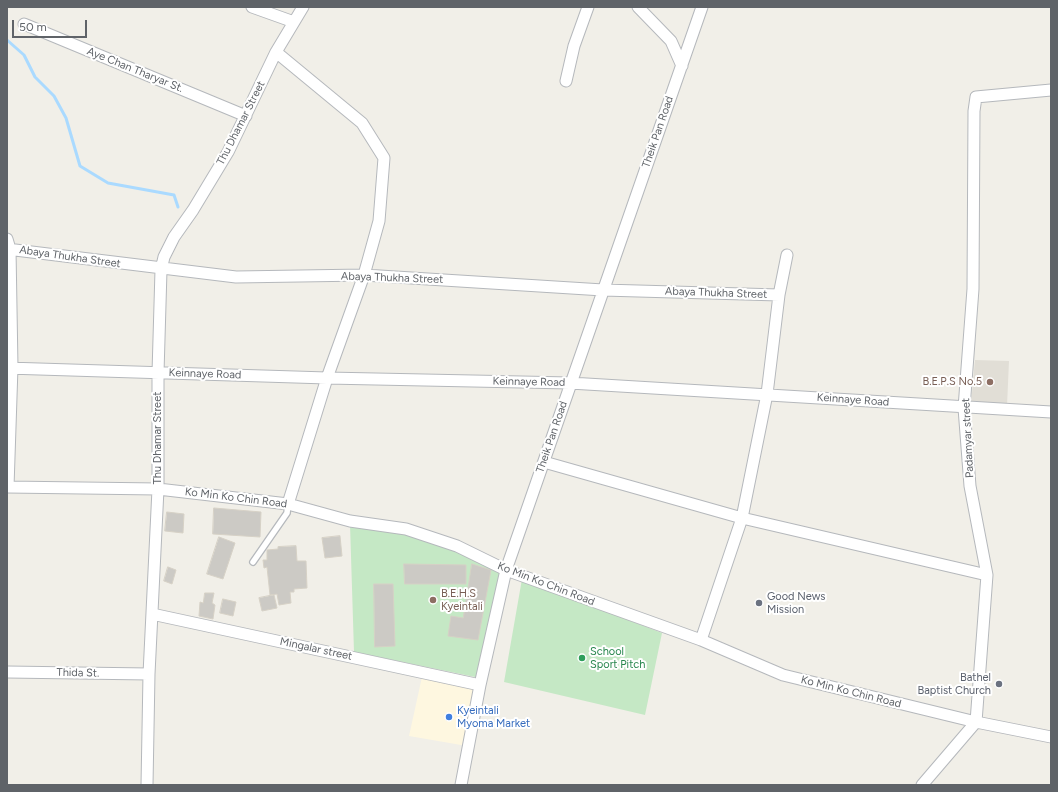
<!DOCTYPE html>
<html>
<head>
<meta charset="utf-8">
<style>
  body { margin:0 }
  #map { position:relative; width:1058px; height:792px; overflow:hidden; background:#f1efe8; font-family:Figtree,sans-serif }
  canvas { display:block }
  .frame { position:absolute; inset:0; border:8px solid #5f6368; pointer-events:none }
  .scale { position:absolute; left:12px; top:20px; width:75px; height:18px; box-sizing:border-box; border:2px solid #5f6368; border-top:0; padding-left:5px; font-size:12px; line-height:14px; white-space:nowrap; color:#5f6368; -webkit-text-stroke:3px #fff; paint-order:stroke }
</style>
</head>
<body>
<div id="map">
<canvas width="1058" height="792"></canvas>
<div class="frame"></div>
<div class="scale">50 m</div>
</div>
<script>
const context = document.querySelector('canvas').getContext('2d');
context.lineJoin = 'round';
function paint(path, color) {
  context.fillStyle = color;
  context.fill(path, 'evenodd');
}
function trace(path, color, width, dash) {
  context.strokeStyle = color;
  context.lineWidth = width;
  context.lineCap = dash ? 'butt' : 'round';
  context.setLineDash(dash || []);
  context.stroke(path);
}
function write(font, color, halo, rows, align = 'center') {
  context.font = font + ' Figtree,sans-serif';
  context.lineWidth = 4;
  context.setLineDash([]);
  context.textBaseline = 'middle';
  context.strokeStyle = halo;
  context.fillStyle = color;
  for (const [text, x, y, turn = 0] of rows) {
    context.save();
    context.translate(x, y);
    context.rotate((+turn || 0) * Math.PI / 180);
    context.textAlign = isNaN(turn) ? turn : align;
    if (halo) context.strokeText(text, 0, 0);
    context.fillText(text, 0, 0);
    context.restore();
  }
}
paint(new Path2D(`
  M422 677 480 690 467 746 409 736Z`), '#fef7e0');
paint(new Path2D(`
  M975 360 1009 361 1007 406 971 404Z`), '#e1ded6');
paint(new Path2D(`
  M350 524 406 529 503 564 480 678 354 652Z
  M522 579 662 633 645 715 504 682Z`), '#c5e8c5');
trace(new Path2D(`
  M7 40 24 55 35 77 54 96 66 118 80 166 108 183 174 195 178 207`), '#aadaff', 3);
const building = new Path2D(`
  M214 508 261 512 260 537 213 534Z
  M167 512 184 514 183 533 165 531Z
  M340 536 342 556 325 558 322 538Z
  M219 537 235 543 223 579 207 574Z
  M296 546 297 561H306L307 588 294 589V592H290L291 603 279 605 277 594 270 595 267 567 264 568 263 560H267V550L278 549V547Z
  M404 564 466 565V584H405Z
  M472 564 491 570 478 640 448 636 451 616 463 618Z
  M168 567 176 570 172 584 164 581Z
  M374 584H393L395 646 375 647Z
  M205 593H214L212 603 215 605 213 619 199 616 200 602 203 603Z
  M274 595 277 608 262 611 259 598Z
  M223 599 236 602 233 616 220 613Z`);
paint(building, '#cccac5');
trace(building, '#d6d1c6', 1);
const service = new Path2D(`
  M253 562 287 513 288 504`);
const minor = new Path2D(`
  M252 7 294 22
  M638 7 671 41 682 66
  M24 24 246 116
  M276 52 362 123 384 158 379 221 364 275 327 378 288 504
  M566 81 574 46 588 7
  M7 239 10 249 12 367 8 487
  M7 249 236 277 364 275 603 290 779 295
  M7 368 327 378 570 383 1051 412
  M544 462 742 518 987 575
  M7 487 158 489 288 504 350 521 406 529 457 546 506 570 701 640 783 675 976 722 1051 737
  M152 614 480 685
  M701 640 742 518 767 394 779 295 787 255
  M7 672 149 674
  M147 785 149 674 158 489V373L161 270 164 257 174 237 193 210 228 152 276 52 303 7
  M461 785 480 685 506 570 702 7
  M922 785 976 722 987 575 970 486 964 408 973 289 974 111 976 97 1051 90`);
trace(service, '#b5b8bc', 8);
trace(minor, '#b5b8bc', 13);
trace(service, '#fff', 5.5);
trace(minor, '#fff', 11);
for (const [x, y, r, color] of [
  [990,382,4,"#8d6e63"],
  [433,600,4,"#8d6e63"],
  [759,603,4,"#6b7280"],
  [582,658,4,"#2e9e5b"],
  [999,684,4,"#6b7280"],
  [449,717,4,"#3f7fe0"]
]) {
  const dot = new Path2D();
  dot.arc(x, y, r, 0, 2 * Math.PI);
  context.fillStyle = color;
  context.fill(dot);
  trace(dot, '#fff', 1.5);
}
write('11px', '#5f6368', '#fff', [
  ["Aye Chan Tharyar St.",135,70,22],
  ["Thu Dhamar Street",241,123,-63],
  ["Theik Pan Road",658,132,-71],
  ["Abaya Thukha Street",70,257,8],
  ["Abaya Thukha Street",392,278,2],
  ["Abaya Thukha Street",716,293,2],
  ["Keinnaye Road",205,374,2],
  ["Keinnaye Road",529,382,1],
  ["Keinnaye Road",853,400,4],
  ["Theik Pan Road",552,437,-71],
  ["Thu Dhamar Street",158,438,-90],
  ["Padamyar street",968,438,-93],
  ["Ko Min Ko Chin Road",236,498,7],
  ["Ko Min Ko Chin Road",546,584,21],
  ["Mingalar street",316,649,12],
  ["Thida St.",78,673,1],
  ["Ko Min Ko Chin Road",851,692,14]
]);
write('11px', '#785e54', '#fff', [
  ["B.E.P.S No.5",982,382],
  ["B.E.H.S",441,594,"left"],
  ["Kyeintali",441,607,"left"]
], 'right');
write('11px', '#5b616d', '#fff', [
  ["Good News",767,597],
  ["Mission",767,610],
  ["Bathel",991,678,"right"],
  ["Baptist Church",991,691,"right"]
], 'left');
write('11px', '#27864d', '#fff', [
  ["School",590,652],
  ["Sport Pitch",590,665]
], 'left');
write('11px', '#366cbe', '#fff', [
  ["Kyeintali",457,711],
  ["Myoma Market",457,724]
], 'left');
</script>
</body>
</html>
